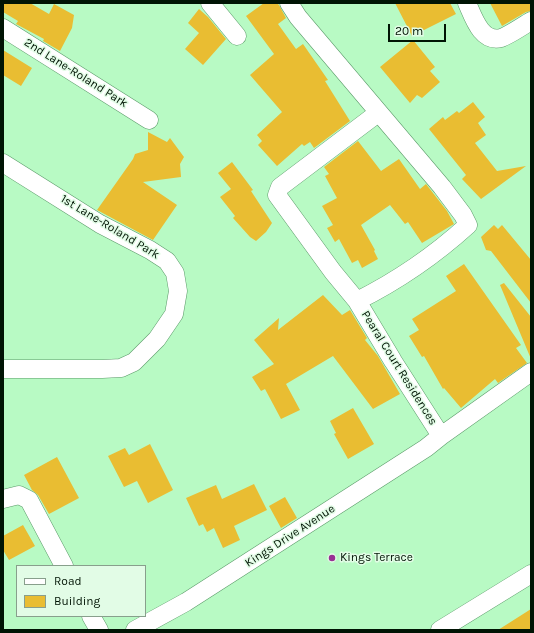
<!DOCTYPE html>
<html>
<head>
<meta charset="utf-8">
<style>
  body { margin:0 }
  #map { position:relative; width:534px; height:633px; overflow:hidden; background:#b8fac4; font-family:Karla,sans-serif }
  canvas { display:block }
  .frame { position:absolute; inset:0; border:4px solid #001404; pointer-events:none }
  .legend { position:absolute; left:16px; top:565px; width:130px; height:52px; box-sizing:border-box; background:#e2fce6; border:1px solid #889f8c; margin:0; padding:5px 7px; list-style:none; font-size:12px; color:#001404 }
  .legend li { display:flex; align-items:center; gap:8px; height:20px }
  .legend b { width:20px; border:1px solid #889f8c }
  .scale { position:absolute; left:388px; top:24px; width:58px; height:18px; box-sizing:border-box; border:2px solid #001404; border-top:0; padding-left:5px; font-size:12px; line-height:14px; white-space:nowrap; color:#001404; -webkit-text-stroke:3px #e2fce6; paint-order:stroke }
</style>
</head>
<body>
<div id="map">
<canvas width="534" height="633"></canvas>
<div class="frame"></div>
<ul class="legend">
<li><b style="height:5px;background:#fff"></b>Road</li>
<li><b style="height:11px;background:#e9bd32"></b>Building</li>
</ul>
<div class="scale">20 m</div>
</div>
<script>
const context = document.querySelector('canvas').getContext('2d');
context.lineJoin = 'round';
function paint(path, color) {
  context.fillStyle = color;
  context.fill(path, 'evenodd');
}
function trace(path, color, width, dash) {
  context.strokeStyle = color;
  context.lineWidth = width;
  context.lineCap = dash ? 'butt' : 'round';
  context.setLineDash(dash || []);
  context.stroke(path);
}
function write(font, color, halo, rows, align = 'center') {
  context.font = font + ' Karla,sans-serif';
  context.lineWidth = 3;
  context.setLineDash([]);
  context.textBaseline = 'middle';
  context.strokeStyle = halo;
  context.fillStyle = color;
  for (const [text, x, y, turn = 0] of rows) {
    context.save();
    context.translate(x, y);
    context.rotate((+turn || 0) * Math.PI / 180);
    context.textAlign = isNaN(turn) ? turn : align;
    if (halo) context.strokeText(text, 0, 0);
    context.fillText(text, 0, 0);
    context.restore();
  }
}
paint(new Path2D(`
  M3 3H30L49 14 54 4 74 15 72 28 60 51 43 41 44 39 16 24 18 21 3 12Z
  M264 3H277L279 5 286 18 278 24 296 49 303 44 328 80 325 81 350 121 314 148 310 142 304 146 302 144 277 166 258 145 262 141 257 135 282 112 250 75 274 54 246 16Z
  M395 3H450L456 14 412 36Z
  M490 3H531V11L526 12 502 26Z
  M199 9 208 17 226 39 203 65 185 49 199 33 188 23Z
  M413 40 435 67 430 71 440 82 422 98 417 95 410 103 380 67Z
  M3 50 32 68 21 86 3 75Z
  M473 102 485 117 478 123 486 135 475 143 497 171 526 166 481 199 462 179 466 175 429 129 443 117 445 120 457 111 459 113Z
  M148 132 167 142 170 138 184 157 180 164 181 177 143 182 177 205 153 240 97 210 133 159 135 154 148 150Z
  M358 141 381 171 399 159 420 189 426 184 447 211 454 224 422 243 408 222 405 224 390 205 361 225 375 250 374 251 378 259 362 268 358 260 352 263 339 239 335 242 327 228 333 225 322 206 337 198 325 176 329 174 324 167Z
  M232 162 253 190 251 191 272 223 266 232 256 241 250 237 233 218 235 216 220 197 231 189 218 173Z
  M494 225 498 229 502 225 531 260V303L491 251 486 250 481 237Z
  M464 264 521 345 516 348 527 363 498 383 495 379 461 408 444 388 443 389 424 356 422 357 409 336 419 330 412 319 456 291 446 276Z
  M504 283 531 317V359L500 285Z
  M323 295 342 315 350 310 367 338 365 340 378 356 400 394 373 409 333 356 286 384 300 410 281 419 265 389 261 391 252 377 274 364 254 340 279 318 278 330Z
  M353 408 374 444 348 459 334 434 336 433 330 421Z
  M150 444 173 490 148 503 137 481 124 487 108 456 125 448 129 455Z
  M57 457 79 498 49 514 38 495 32 490 24 475Z
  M254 484 267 510 234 526 240 540 223 548 214 528 207 532 203 524 199 526 186 498 216 485 222 499Z
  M285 497 297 518 281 528 269 506Z
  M23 525 35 546 9 560 3 550V536Z
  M531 609V630H498Z`), '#e9bd32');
const street = new Path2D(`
  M210 3 237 36
  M289 3 298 17 442 187 463 215 468 225C435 255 397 281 357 301L393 361 441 436
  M467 3C473 16 481 43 501 38 508 36 524 25 531 21
  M3 28 149 120
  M3 163 100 224 150 250 167 261 175 273 178 291 174 314 157 339 134 362 121 368 102 369H3
  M357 301 333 272 277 195 280 187 378 113
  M3 499 19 495 29 500 64 566
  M91 616 99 630
  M135 630 186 602 426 448 441 436 531 372
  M440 630 531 574`);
trace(street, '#5b9a69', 19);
trace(street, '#fff', 18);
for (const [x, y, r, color] of [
  [332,558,4,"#983093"]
]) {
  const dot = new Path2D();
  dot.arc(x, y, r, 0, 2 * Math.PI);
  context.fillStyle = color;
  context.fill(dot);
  trace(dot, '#e2fce6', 1.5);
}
write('12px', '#001404', '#e2fce6', [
  ["2nd Lane-Roland Park",76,73,32],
  ["1st Lane-Roland Park",110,227,31],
  ["Pearal Court Residences",399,368,58],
  ["Kings Drive Avenue",290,536,-33]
]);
write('12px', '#001404', '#e2fce6', [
  ["Kings Terrace",340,558]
], 'left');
</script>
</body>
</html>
